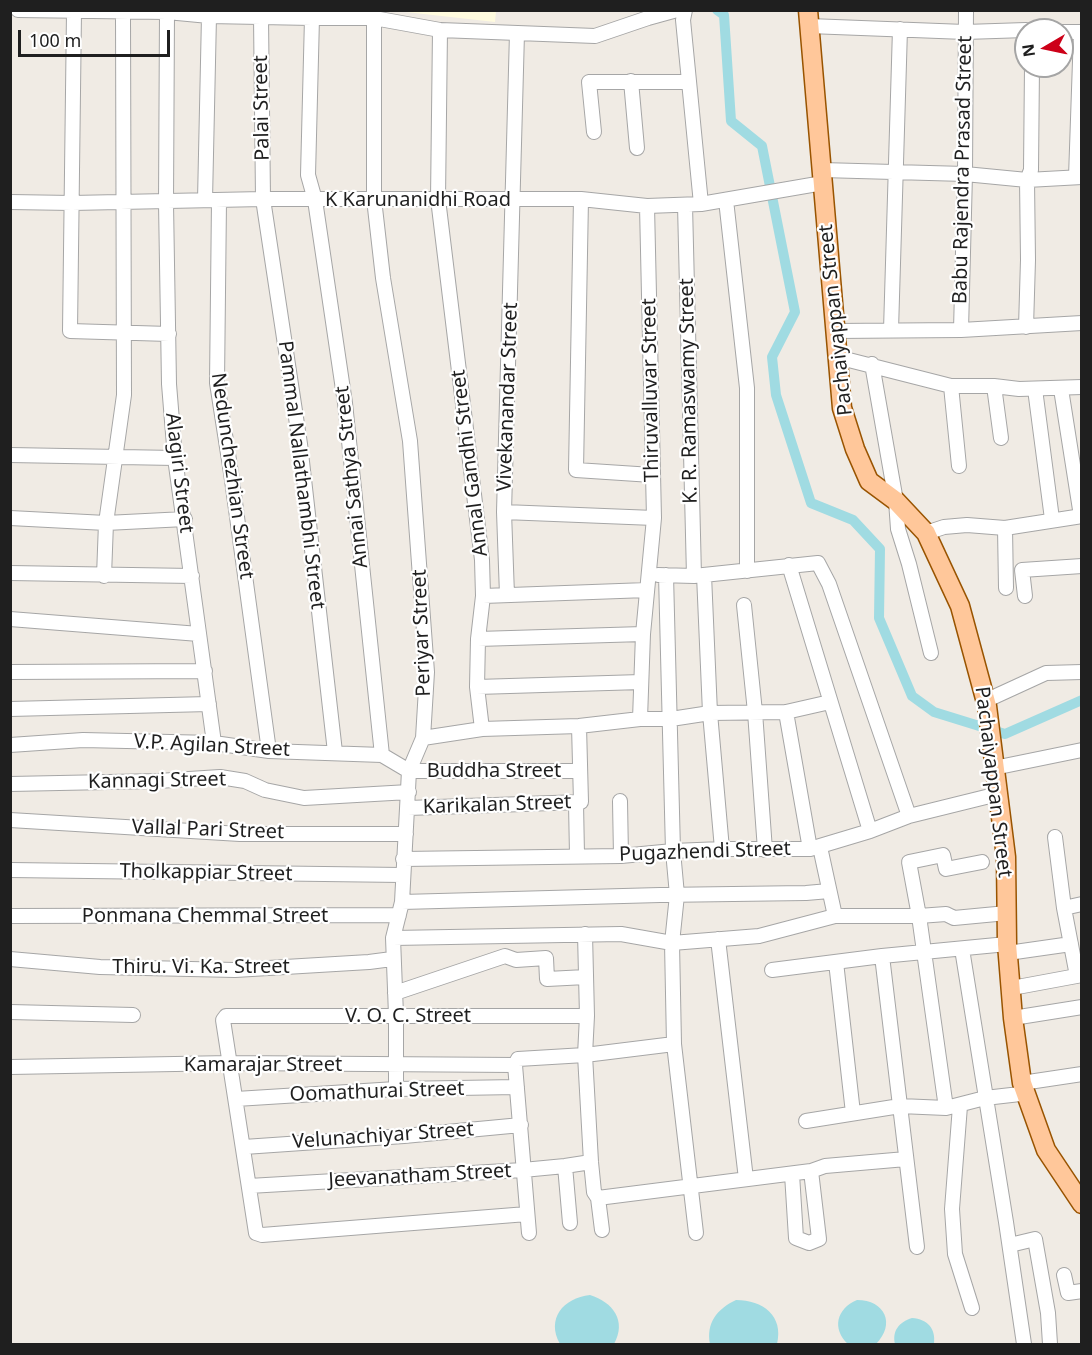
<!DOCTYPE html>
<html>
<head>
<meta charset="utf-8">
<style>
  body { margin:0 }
  #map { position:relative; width:1092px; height:1355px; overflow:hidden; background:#f0ebe4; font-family:"Noto Sans",sans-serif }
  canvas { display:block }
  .frame { position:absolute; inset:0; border:12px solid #1f1f1f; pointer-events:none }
  .north { position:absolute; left:1014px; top:18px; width:60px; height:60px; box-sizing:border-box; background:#fff; border:2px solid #a5a5a5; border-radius:50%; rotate:261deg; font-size:16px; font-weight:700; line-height:24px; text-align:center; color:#1f1f1f }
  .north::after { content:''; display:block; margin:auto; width:21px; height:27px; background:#cd0018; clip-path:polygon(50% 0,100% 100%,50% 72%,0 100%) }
  .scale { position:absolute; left:18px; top:30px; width:152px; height:27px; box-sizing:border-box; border:3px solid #1f1f1f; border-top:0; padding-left:8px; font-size:18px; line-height:21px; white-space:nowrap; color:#1f1f1f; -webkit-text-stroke:4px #fff; paint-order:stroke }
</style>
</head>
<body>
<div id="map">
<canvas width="1092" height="1355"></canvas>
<div class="frame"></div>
<div class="north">N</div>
<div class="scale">100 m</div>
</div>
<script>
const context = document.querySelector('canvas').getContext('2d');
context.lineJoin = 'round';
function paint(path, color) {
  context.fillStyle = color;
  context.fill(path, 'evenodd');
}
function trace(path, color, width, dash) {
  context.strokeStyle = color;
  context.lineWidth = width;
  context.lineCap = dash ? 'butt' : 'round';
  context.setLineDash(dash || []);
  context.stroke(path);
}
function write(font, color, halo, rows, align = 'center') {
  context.font = font + ' "Noto Sans",sans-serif';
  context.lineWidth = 4.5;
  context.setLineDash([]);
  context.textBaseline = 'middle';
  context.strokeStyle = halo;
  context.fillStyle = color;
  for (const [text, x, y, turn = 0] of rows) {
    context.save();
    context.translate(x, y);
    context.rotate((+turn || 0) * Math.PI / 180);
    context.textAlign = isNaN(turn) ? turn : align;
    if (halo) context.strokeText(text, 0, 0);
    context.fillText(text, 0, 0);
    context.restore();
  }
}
paint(new Path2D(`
  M397 11H496L495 22Z`), '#fffbde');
paint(new Path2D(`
  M590 1295C613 1302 627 1321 614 1344H560C546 1319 563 1298 590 1295Z
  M736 1300C763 1300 784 1316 777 1344H710C706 1323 717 1309 736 1300Z
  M857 1300C885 1300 896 1324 876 1344H848C832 1329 836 1309 857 1300Z
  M912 1318C928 1319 936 1329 934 1344H895C892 1331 899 1322 912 1318Z`), '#a0dbe2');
trace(new Path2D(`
  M717 10 724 15 731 121 762 146 795 312 772 357 776 395 811 503 853 520 880 549 879 618 912 696 934 712 1005 734 1082 700`), '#a0dbe2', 10);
const minor = new Path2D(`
  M18 10 167 12 209 16 312 18H374L440 30 595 36 648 18 677 10
  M685 10 683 20 701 204
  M74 12 70 331 169 334
  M167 12 166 203 169 384 175 458 214 743
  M261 17 263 199 300 444 335 752
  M312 18 308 175 315 200 345 403 382 755
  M374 18V199L383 278 410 441 427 672 423 738 409 771 402 902 393 938 396 1015V1089
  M809 26 965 32 1026 30
  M440 30 438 199 482 560 483 596 478 639 477 687 482 729
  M1062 32H1082
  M631 81 637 148
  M594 132 589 82H688
  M822 170 965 174 1027 180 1082 177
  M1076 177 1081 32
  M581 199 576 470 652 475
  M205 200 209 16
  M726 200 747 388V571
  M219 201 217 383 231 473 269 751
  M10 202 72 203 263 199H581L647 206 701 204 823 183
  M685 205 694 576
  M1026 327 1028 260 1027 180 1031 170 1032 66
  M891 330 900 29
  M961 330 965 174 966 10
  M835 331 961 330 1082 323
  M837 357 951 386H994L1019 389 1082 387
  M872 364 896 501 898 529 909 564 931 653
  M951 386 959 466
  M994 386 1001 438
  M1035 389 1052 519
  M1061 389 1081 516
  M10 455 175 458
  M504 512 654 518
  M10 518 106 523 185 519
  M1005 528 1006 588
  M926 533 944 527 967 525 1005 528 1082 516
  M789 565 870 831
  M10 573 192 576
  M658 575 694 576 818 563 829 584 909 816
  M666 575 673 851 677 895 672 943 674 1044 696 1233
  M704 575 710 713 722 849
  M104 576 106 523 124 395 123 13
  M507 595 504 512 517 33
  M483 596 647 590
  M1025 596 1022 570 1082 566
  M744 605 755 712 765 850
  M10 619 199 634
  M478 639 643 634
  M10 672 205 671
  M477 687 641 682
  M985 701 1046 673 1082 672
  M10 709 209 704
  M786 712 810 849
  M640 719 643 634 654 518 647 206
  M423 738 482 729 579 726 640 719H671L710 713 786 712 830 702
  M10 745 83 740 214 743 269 751 382 755 409 771H579
  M994 768 1082 750
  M10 784 158 781 220 777 245 781 265 790 304 798 409 792
  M620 801 621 856
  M576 803 577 855
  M408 808 581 802 579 726
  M10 820 240 834H406
  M1055 837 1064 908 1077 976
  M820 847 835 916
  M403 859 621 856 673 851 722 849H810L870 831 909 816 998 794
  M10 870 402 875
  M402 902 660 895 806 893 829 891
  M1064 908 1082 904
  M10 916 399 915
  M585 934 587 1016 585 1055 591 1162 594 1192 598 1198 602 1230
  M393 938 621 934 672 943 759 936 835 916H919L946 914 954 918 1007 913
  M718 939 746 1179
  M962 949 1006 1222 1024 1344
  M1008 953 1071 944
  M882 956 917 1247
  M10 959 100 967 235 970 369 962 392 959
  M836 962 853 1113
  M772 970 882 956 1007 944
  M1012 988 1082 975
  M395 993 505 956 516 960 546 958 547 979 586 977
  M10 1012 133 1015
  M1013 1018 1082 1007
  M10 1067 230 1063 515 1065
  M236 1099 396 1089 517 1087
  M960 1106 952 1209 955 1254 972 1308
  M946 1108 919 916 909 862 943 855 946 869 982 862
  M806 1121 900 1106 946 1108 985 1098 1020 1094 1022 1083 1082 1074
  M244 1147 404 1136 521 1125
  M565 1166 570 1223
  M792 1174 796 1238 809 1243 819 1239 811 1171
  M249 1186 523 1170 565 1166 591 1162
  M598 1198 811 1171 825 1166 906 1159
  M527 1214 262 1235 256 1233 223 1020 226 1016H587
  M529 1233 515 1065 518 1059 585 1055 674 1044
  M1010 1245 1035 1239 1048 1313 1050 1344
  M1064 1275 1068 1293 1082 1291`);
const major = new Path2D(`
  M808 10 842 408 855 449 869 481 896 501 926 533 960 606 987 706 1006 857 1007 944 1013 1018 1022 1083 1046 1150 1082 1204`);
trace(minor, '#a6a6a6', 16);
trace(major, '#995400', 21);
trace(minor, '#fff', 14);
trace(major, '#ffc79a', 18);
write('20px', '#1f1f1f', '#fff', [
  ["Palai Street",262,108,-91],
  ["Babu Rajendra Prasad Street",963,170,-89],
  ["K Karunanidhi Road",418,200],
  ["Pachaiyappan Street",836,320,-96],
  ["Thiruvalluvar Street",651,390,-91],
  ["K. R. Ramaswamy Street",689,391,-91],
  ["Vivekanandar Street",508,397,-88],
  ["Annal Gandhi Street",470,463,-97],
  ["Alagiri Street",179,473,83],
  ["Pammal Nallathambhi Street",301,475,83],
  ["Nedunchezhian Street",232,476,82],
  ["Annai Sathya Street",352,477,-96],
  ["Periyar Street",422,633,-92],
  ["V.P. Agilan Street",212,746,3],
  ["Buddha Street",494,771],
  ["Kannagi Street",157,781,-1],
  ["Pachaiyappan Street",993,782,83],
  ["Karikalan Street",497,805,-2],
  ["Vallal Pari Street",208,830,2],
  ["Pugazhendi Street",705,852,-2],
  ["Tholkappiar Street",206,873,1],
  ["Ponmana Chemmal Street",205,916],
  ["Thiru. Vi. Ka. Street",201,967],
  ["V. O. C. Street",408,1016],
  ["Kamarajar Street",263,1065],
  ["Oomathurai Street",377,1092,-2],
  ["Velunachiyar Street",383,1136,-4],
  ["Jeevanatham Street",420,1176,-3]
]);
</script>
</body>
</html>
